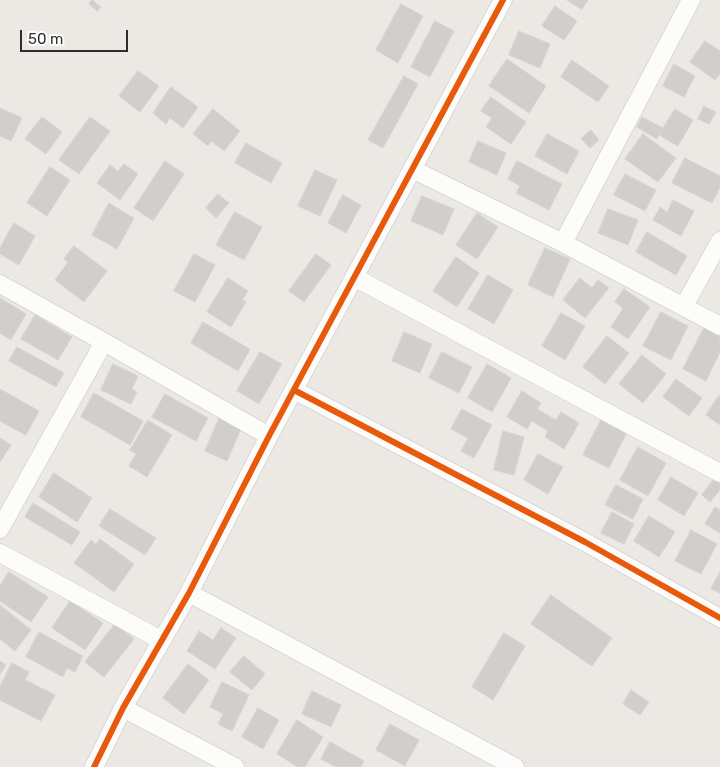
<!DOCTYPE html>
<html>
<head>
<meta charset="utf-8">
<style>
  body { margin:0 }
  #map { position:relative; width:720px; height:767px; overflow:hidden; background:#ece8e4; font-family:Rubik,sans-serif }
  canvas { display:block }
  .scale { position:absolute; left:20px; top:30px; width:108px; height:22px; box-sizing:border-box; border:2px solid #2e2e2e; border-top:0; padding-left:6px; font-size:15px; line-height:18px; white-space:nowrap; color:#2e2e2e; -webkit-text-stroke:4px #fff; paint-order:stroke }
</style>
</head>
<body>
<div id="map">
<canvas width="720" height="767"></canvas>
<div class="scale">50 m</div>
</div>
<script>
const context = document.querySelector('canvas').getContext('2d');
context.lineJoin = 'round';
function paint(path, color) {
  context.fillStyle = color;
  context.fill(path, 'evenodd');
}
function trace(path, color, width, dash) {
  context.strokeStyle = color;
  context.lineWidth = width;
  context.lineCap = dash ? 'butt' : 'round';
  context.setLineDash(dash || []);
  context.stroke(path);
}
const building = new Path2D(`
  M92 0 101 7 97 11 89 4Z
  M567 0H588L582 9Z
  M401 4 423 16 398 63 376 50Z
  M555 6 577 21 564 40 542 26Z
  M435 21 454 31 430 77 411 67Z
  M519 31 550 44 540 68 509 55Z
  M705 41 720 51V74L715 80 690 62Z
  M507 59 546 86 529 113 489 86Z
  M572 60 609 86 598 102 561 77Z
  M674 64 695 76 684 97 663 86Z
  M138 71 159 86 140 112 119 96Z
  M404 76 418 84 383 148 368 140Z
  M171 87 198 107 183 128 170 118 166 124 153 113Z
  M491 97 526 122 511 144 486 127 492 118 481 111Z
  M704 106 716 112 709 124 698 119Z
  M0 108 22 118 11 141 0 136Z
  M213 109 240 131 224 151 211 141 208 146 193 134Z
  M675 109 693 120 678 146 659 135Z
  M42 117 62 132 46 154 25 139Z
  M90 117 110 131 79 174 59 160Z
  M642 117 663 128 657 139 637 127Z
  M591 130 599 140 590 148 581 139Z
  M547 134 579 151 567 174 535 156Z
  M643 134 676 158 658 182 625 159Z
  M478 141 506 153 497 175 469 162Z
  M246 143 282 163 271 183 235 163Z
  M685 158 720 176V187L712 203 672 183Z
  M165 161 184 174 153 221 134 208Z
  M517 161 562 184 549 210 516 193 520 186 508 179Z
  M124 164 138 174 120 200 97 183 110 165 118 171Z
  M50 167 70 180 47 216 27 203Z
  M315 170 337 180 320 216 298 206Z
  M625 174 656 190 645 211 614 195Z
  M218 194 229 203 216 218 206 208Z
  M343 195 361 205 346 233 328 223Z
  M422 196 454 209 443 235 411 221Z
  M673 200 694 211 681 236 653 220 660 207 667 212Z
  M109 203 134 218 117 249 92 235Z
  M608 209 638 220 628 245 598 233Z
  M235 212 262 227 244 260 216 245Z
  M477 213 498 227 477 259 456 245Z
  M14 223 35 236 19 265 0 254V248Z
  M647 232 687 256 676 275 636 252Z
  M74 246 107 271 84 302 55 280 68 262 64 259Z
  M545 248 570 259 553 297 528 285Z
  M194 254 215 265 195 302 174 291Z
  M316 254 331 265 304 302 289 291Z
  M456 257 479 273 457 307 433 291Z
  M488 275 513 290 494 324 468 309Z
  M228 278 248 291 242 300 246 302 231 327 207 312Z
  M580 278 592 288 598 280 609 288 585 318 563 300Z
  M624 289 650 307 628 339 611 327 623 308 615 302Z
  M0 298 26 314 11 340 0 333Z
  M661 312 688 326 671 360 643 346Z
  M561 313 585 326 565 360 542 346Z
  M35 315 72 337 58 360 21 339Z
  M203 322 250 349 238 371 191 343Z
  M704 328 720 337V352L706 381 683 369Z
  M404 332 432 344 420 373 392 361Z
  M607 336 629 353 605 384 583 367Z
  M17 347 64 373 56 387 9 361Z
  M260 352 282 364 259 404 237 391Z
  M442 352 472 367 459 393 429 378Z
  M642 355 666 374 643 403 619 384Z
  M113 364 138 376 132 389 137 392 131 404 101 390Z
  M487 364 511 378 492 412 468 398Z
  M676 379 702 398 689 416 663 397Z
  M0 389 39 411 26 435 0 421Z
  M522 391 541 403 537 409 556 420 561 412 579 423 564 449 545 437 548 431 532 421 527 429 507 417Z
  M94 393 143 421 130 445 81 417Z
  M165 394 208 418 196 441 152 417Z
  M719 396 720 397V425L706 415Z
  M462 409 492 425 474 458 461 451 468 438 451 429Z
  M222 412 244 422 227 461 205 451Z
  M148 420 172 435 147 477 129 466 136 454 130 450Z
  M601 420 626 434 609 468 583 455Z
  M503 431 524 437 514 475 494 470Z
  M0 438 11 445 0 462Z
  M638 447 666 463 648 496 620 480Z
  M538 454 563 467 548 494 524 480Z
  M54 473 92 498 77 522 39 497Z
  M671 477 698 493 684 516 658 500Z
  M714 479 720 484V490L710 502 702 495Z
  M616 485 643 499 633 519 605 505Z
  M33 503 80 532 72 545 25 517Z
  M715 507 720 510V533L705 524Z
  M110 509 156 538 145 555 99 526Z
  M612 512 634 524 624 544 601 533Z
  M649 516 675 532 659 557 634 541Z
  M691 530 717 544 701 574 675 561Z
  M100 539 134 564 114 592 74 563 91 540 96 544Z
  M9 572 48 597 31 622 0 601V586Z
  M720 572V593L711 589Z
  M551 595 612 638 592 666 531 624Z
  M70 601 103 623 85 650 52 628Z
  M0 605 31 630 15 651 0 639Z
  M115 624 134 639 104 677 85 662Z
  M221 628 236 638 215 669 187 651 199 631 213 640Z
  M39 632 83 656 75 672 67 668 63 677 26 657Z
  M504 633 525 646 493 700 472 687Z
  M244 656 265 674 252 690 230 672Z
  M0 661 6 665 0 674Z
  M12 663 29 672 25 680 55 695 41 721 0 700V687Z
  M188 664 209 680 184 714 163 698Z
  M222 682 249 695 232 731 218 724 223 714 210 707Z
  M631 690 649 702 640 715 623 704Z
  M312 691 341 705 331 727 302 714Z
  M258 708 279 720 263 749 242 737Z
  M297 720 323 737 305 767H298L277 754Z
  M390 724 419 740 405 766 376 750Z
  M330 742 364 761 361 767H336L321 759Z`);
paint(building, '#d1cecb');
trace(building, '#d7d4d0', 1);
const minor = new Path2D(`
  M412 169 563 243 720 326
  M563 243 691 0
  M354 277 720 473
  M0 284 104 342
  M684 306 720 241
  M294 390 585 542 720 618
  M0 529 104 342 269 436
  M0 553 161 640
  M189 593 515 767
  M123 708 235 767
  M94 767 123 708 189 593 269 436 503 0`);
trace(minor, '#c5c4c5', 19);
trace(minor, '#fcfcfb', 18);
trace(new Path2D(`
  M294 390 585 542 720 618
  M94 767 123 708 189 593 269 436 503 0`), '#e8590c', 6);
</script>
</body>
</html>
